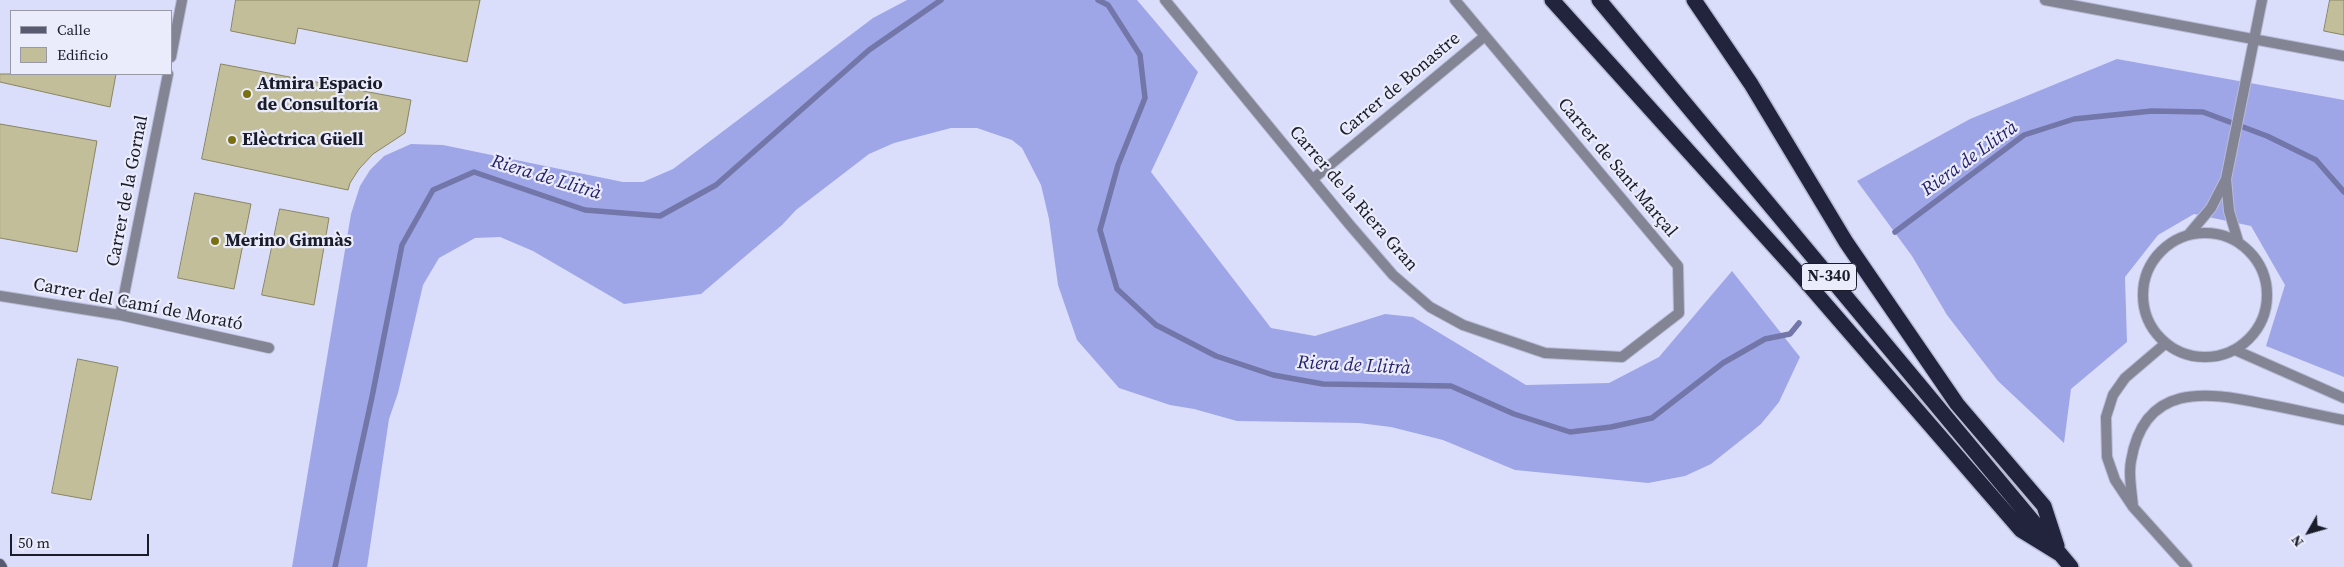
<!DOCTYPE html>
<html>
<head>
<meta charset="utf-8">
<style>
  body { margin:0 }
  #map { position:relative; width:2344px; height:567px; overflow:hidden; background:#dadefb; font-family:"Source Serif 4",serif }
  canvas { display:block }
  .legend { position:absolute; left:10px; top:10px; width:162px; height:65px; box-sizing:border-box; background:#eaecfb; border:1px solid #9799a7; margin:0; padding:6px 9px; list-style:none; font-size:15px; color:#1b1c29 }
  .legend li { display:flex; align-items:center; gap:10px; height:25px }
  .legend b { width:25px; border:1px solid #9799a7 }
  .north { position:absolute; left:2284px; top:507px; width:50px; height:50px; -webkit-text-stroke:4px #eaecfb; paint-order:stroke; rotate:232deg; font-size:14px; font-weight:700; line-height:20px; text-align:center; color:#1b1c29 }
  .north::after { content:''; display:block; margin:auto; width:18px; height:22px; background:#1b1c29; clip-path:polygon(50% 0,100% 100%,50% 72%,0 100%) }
  .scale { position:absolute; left:10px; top:534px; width:139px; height:22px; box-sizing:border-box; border:2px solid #1b1c29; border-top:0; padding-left:6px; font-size:15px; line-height:18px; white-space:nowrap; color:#1b1c29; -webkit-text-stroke:4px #eaecfb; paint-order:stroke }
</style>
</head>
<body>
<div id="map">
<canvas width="2344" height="567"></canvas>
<ul class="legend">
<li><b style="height:6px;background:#585a6f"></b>Calle</li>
<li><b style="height:14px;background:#c2be99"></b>Edificio</li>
</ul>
<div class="north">N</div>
<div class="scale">50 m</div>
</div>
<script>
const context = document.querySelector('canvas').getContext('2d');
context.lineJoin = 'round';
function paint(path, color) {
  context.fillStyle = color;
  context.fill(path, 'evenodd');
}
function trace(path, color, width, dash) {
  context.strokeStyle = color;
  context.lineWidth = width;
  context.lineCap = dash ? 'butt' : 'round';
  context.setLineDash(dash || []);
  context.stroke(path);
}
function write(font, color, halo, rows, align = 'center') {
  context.font = font + ' "Source Serif 4",serif';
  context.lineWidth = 4.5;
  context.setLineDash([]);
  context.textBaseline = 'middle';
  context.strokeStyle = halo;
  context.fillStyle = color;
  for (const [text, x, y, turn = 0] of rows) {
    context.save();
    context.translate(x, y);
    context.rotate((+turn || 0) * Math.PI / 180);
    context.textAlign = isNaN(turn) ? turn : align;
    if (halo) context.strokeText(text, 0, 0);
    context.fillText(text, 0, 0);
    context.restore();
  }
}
paint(new Path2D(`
  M907 0H1137L1198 72 1151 172 1271 328 1315 336 1385 314 1413 317 1526 385 1609 383 1659 357 1732 271 1800 357 1779 402 1761 424 1750 433 1711 464 1685 476 1648 483 1515 470 1443 440 1391 427 1359 423 1237 421 1194 409 1170 405 1119 388 1077 340 1058 285 1049 219 1041 185 1022 148 1012 140 977 128H951L894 143 869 154 796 210 782 225 701 294 624 304 533 251 500 237 475 238 439 258 423 285 398 393 389 419 367 567H292L351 214 360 186 370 170 384 156 411 144 443 145 623 182H643L673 169 873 18Z
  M2117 59 2344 100V377L2266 346 2285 285 2251 226 2194 214 2158 235 2125 277 2127 342 2071 389 2064 443 1998 381 1947 315 1912 256 1857 181 1970 119Z`), '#9fa6e7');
trace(new Path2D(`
  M1098 0 1108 5 1140 55 1145 98 1118 165 1100 230 1117 289 1156 325 1216 356 1273 375 1323 384 1451 386 1514 414 1570 432 1611 427 1652 418 1723 363 1765 339 1790 334 1799 323
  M1895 232 2024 135 2074 119 2152 111 2203 112 2267 136 2316 160 2344 192
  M335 567 372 397 402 245 433 190 474 172 585 210 660 216 716 185 869 50 941 0`), '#7276a8', 5.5);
const building = new Path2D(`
  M236 0H480L467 62 298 28 295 44 231 31Z
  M2330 0H2344V35L2324 31Z
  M221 64 411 100 405 133 373 154 359 169 350 183 348 190 202 159Z
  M0 74H116L110 107 0 82Z
  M0 124 97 141 77 252 0 238Z
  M195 193 251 204 234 289 178 278Z
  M280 209 329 218 314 305 262 295Z
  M78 359 118 367 91 500 52 493Z`);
paint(building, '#c2be99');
trace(building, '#898563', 1);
const street = new Path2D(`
  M1165 0 1349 224 1393 275 1430 307 1463 325 1545 353 1622 357 1679 313 1678 266 1455 0
  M2045 0 2344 56
  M171 57 182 0
  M1313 179 1485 36
  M2226 179 2229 211 2238 241
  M2143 295a62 62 0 1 1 124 0a62 62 0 1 1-124 0Z
  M2189 234 2211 208 2226 179 2262 0
  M0 296 120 315 269 348
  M120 315 168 74
  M2166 343 2125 378 2113 395 2106 417 2107 457 2115 480 2133 507 2187 567
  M2235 350 2344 398
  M2133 507C2132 492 2128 475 2131 461 2144 383 2205 391 2265 404 2292 409 2318 415 2344 420`);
const secondary = new Path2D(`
  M0 564 2 567`);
const highway = new Path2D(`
  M1552 0 1801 276 2021 530 2060 554
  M1599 0 2071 567
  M1694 0 1751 84 1846 242 1957 404 2044 506 2057 546`);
trace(street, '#b8bbd5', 12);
trace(secondary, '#b8bbd5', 12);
trace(highway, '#b8bbd5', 18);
trace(street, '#838594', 10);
trace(secondary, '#585a6f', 10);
trace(highway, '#22243e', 15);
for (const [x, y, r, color] of [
  [247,94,5,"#7b700f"],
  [232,140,5,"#7b700f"],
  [215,241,5,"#7b700f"]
]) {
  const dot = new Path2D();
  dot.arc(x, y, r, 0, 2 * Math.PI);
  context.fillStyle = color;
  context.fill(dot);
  trace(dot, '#eaecfb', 2);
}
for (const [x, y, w] of [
  [1829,277,55]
]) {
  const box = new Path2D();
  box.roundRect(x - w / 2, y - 13.5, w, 27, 4);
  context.fillStyle = '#eaecfb';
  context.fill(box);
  trace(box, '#1b1c29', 1);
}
write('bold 16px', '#1b1c29', null, [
  ["N-340",1829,277]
]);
write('bold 18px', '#1b1c29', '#eaecfb', [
  ["Atmira Espacio",257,84],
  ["de Consultoría",257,105],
  ["Elèctrica Güell",242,140],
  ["Merino Gimnàs",225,241]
], 'left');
write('18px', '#1b1c29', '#eaecfb', [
  ["Carrer de Bonastre",1400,85,-40],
  ["Carrer de Sant Marçal",1617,168,50],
  ["Carrer de la Gornal",128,191,-79],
  ["Carrer de la Riera Gran",1353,199,49],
  ["Carrer del Camí de Morató",138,305,11]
]);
write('italic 19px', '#241d68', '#eaecfb', [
  ["Riera de Llitrà",1970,159,-36],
  ["Riera de Llitrà",546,178,17],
  ["Riera de Llitrà",1354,366,3]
]);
</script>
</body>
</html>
